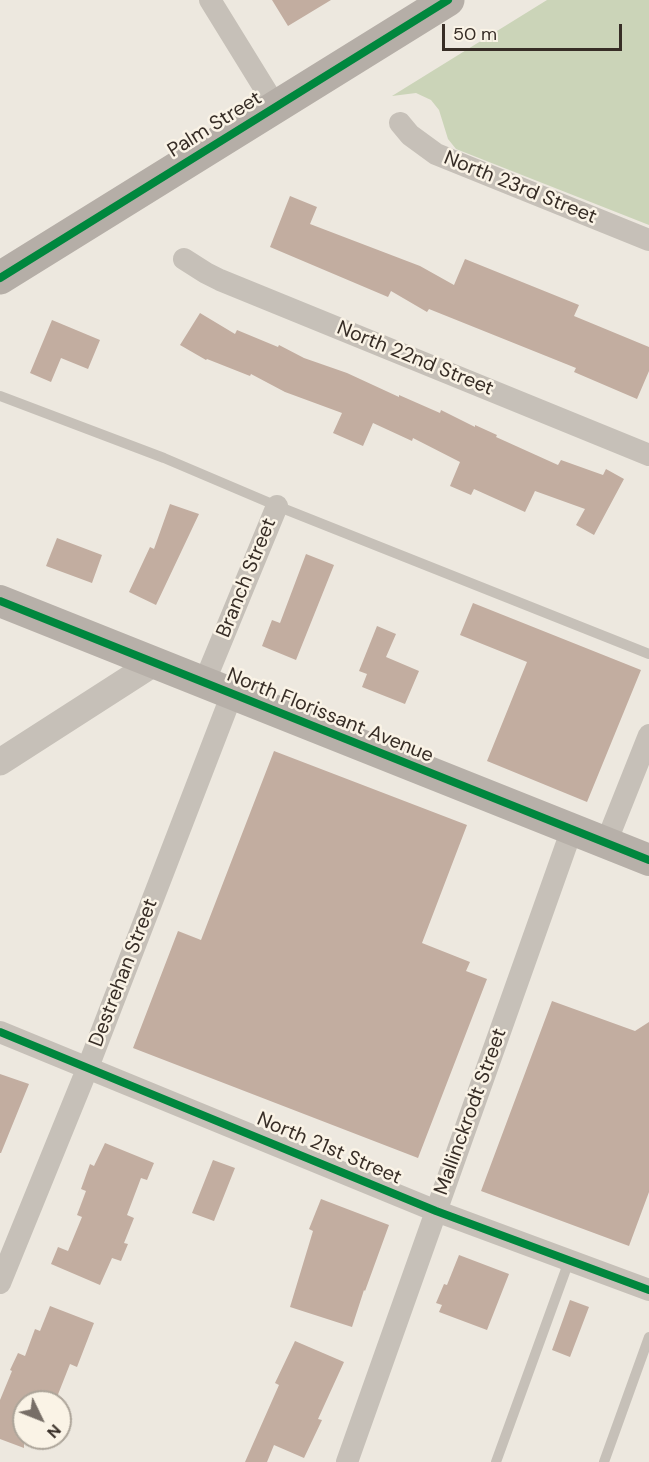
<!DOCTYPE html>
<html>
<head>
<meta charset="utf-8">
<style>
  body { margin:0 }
  #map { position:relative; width:649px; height:1462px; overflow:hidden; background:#ede8df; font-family:"DM Sans",sans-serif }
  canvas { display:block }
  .north { position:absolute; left:12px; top:1390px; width:60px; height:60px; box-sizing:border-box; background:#faf3e6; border:2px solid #aca499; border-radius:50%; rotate:133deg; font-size:16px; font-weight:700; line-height:24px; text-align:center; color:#372d26 }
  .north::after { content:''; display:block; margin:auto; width:21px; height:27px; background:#776e67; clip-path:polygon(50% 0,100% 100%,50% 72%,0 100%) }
  .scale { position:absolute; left:442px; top:24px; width:180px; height:27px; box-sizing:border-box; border:3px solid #372d26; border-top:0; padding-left:8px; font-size:18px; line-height:21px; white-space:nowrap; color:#372d26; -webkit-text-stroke:4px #faf3e6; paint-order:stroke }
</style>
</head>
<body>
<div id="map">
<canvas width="649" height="1462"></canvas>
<div class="north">N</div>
<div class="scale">50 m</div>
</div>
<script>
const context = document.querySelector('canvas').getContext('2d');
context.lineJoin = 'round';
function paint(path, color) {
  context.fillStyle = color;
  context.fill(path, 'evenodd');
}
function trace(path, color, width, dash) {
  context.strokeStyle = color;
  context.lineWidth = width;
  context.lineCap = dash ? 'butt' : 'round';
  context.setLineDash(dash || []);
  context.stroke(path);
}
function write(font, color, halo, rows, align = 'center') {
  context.font = font + ' "DM Sans",sans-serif';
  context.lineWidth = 5;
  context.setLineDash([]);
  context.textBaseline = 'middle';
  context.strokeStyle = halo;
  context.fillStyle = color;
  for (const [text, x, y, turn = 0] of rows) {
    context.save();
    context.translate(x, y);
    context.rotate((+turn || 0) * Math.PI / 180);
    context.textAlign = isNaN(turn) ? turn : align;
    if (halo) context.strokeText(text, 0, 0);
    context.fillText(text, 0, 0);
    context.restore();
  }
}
paint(new Path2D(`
  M547 0H649V225L456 149 448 139 439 110 431 100 416 93 392 96Z`), '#cbd4b8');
paint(new Path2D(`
  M272 0H331L288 26Z
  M290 196 317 207 310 224 420 266 454 285 465 259 579 305 574 316 649 347V371L637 399 574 372 576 368 429 309 427 312 391 291 388 297 270 247Z
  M200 313 235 334 237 330 278 347 279 345 304 358 347 373 399 397V395L440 413 441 410 475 427V425L497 435 496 437 558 465 561 460 603 475 606 469 624 479 594 535 576 525 585 509 535 491 525 512 474 489 471 495 450 486 460 462 413 438 412 441 373 423 363 446 333 433 342 413 285 392 251 374 250 376 207 359 206 360 180 345Z
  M52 320 100 340 88 369 61 358 51 382 30 373Z
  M170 504 199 514 156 605 129 592 150 547 154 549Z
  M57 538 102 555 92 583 46 566Z
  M306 554 334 565 296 660 262 646 272 620 280 623Z
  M473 603 641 670 587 802 487 761 527 662 460 635Z
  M377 626 396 634 386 657 419 671 405 704 362 687 367 674 359 671Z
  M274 751 467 825 422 943 470 962 466 971 487 979 418 1158 133 1048 178 931 201 940Z
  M552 1001 635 1031 649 1022V1192L629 1246 481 1191Z
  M0 1074 29 1084 1 1153H0Z
  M105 1143 154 1163 147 1180 141 1178 127 1215 134 1218 124 1243 128 1244 121 1261 112 1258 100 1285 51 1264 58 1247 68 1251 82 1217 77 1215 86 1191 81 1189 90 1164 94 1166Z
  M213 1160 235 1168 214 1221 192 1213Z
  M321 1199 389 1225 365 1291 364 1290 352 1327 290 1307 313 1231 309 1229Z
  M459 1255 509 1274 487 1330 439 1312 442 1305 436 1303 444 1284 447 1285Z
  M570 1300 589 1307 570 1357 552 1350Z
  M50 1306 94 1323 77 1367 70 1364 55 1402H24V1448L0 1439V1400L12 1371 10 1370 18 1353 25 1356 35 1329 40 1331Z
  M295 1341 344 1362 318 1419 322 1420 304 1458 274 1445 267 1462H245L279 1385 275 1383Z`), '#c2ada0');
trace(new Path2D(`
  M0 396 164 458 277 506 649 654
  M496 1462 569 1261
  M604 1462 649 1337`), '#c6c0b8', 10);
trace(new Path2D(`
  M210 0 276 107
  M400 123 410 135 436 154 649 240
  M184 259 206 273 220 280 649 455
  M204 683 277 506
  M606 843 649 735
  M0 1032 436 1211 649 1290
  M0 1283 88 1067 232 694
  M347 1462 572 829`), '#c6c0b8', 22);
trace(new Path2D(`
  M0 762 154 663`), '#c6c0b8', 27);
trace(new Path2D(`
  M0 601 649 860`), '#b7b0a9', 32);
trace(new Path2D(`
  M0 278 448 0`), '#b5aea7', 33);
trace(new Path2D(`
  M0 278 448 0
  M0 601 649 860
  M0 1032 436 1211 649 1290`), '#00873e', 8);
write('20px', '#372d26', '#faf3e6', [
  ["Palm Street",215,125,-32],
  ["North 23rd Street",520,188,22],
  ["North 22nd Street",415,359,22],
  ["Branch Street",247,578,-68],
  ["North Florissant Avenue",330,716,22],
  ["Destrehan Street",124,973,-69],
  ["Mallinckrodt Street",471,1112,-70],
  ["North 21st Street",329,1149,23]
]);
</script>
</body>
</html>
